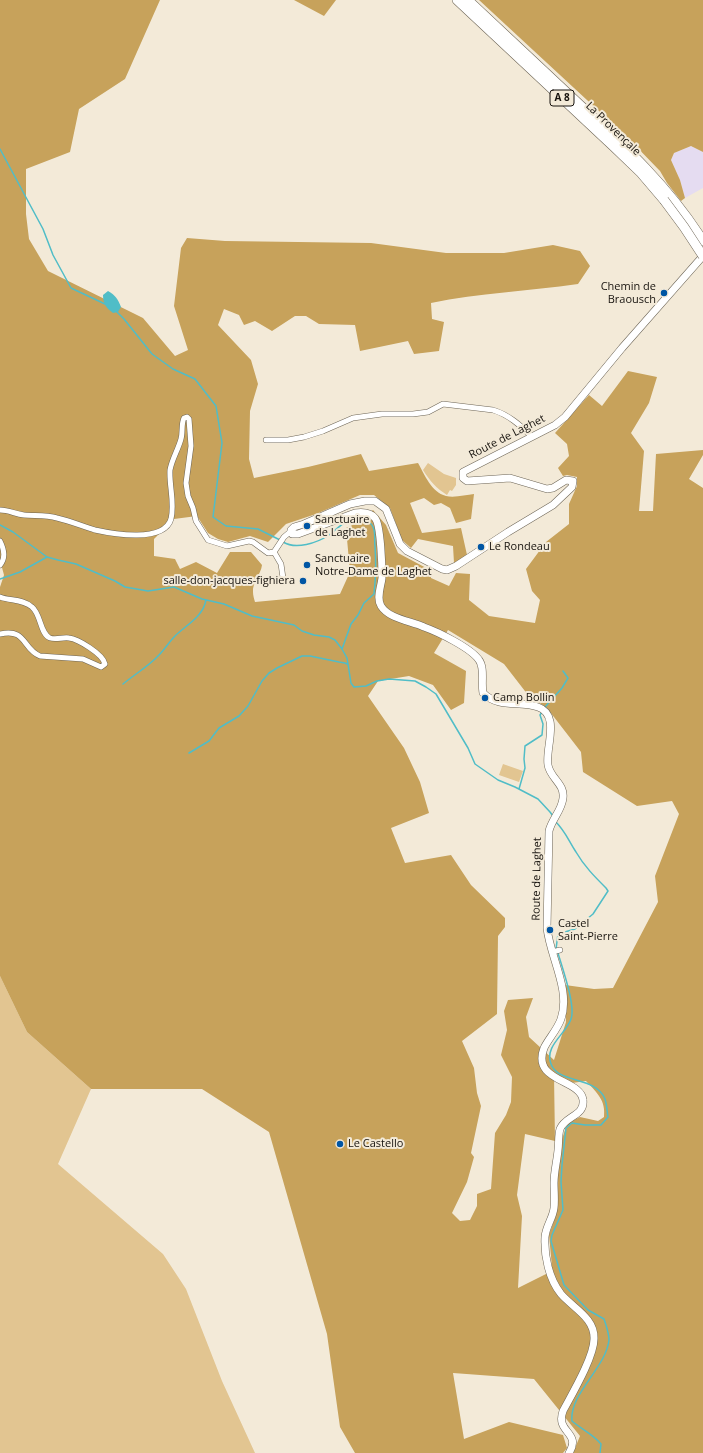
<!DOCTYPE html>
<html>
<head>
<meta charset="utf-8">
<style>
  body { margin:0 }
  canvas { display:block; background:#f3ead8 }
</style>
</head>
<body>
<canvas width="703" height="1453"></canvas>
<script>
const context = document.querySelector('canvas').getContext('2d');
context.lineJoin = 'round';
function paint(path, color) {
  context.fillStyle = color;
  context.fill(path, 'evenodd');
}
function trace(path, color, width, dash) {
  context.strokeStyle = color;
  context.lineWidth = width;
  context.lineCap = dash ? 'butt' : 'round';
  context.setLineDash(dash || []);
  context.stroke(path);
}
function write(font, color, halo, rows, align = 'center') {
  context.font = font + ' "Open Sans",sans-serif';
  context.lineWidth = 4;
  context.setLineDash([]);
  context.textBaseline = 'middle';
  context.strokeStyle = halo;
  context.fillStyle = color;
  for (const [text, x, y, turn = 0] of rows) {
    context.save();
    context.translate(x, y);
    context.rotate((+turn || 0) * Math.PI / 180);
    context.textAlign = isNaN(turn) ? turn : align;
    if (halo) context.strokeText(text, 0, 0);
    context.fillText(text, 0, 0);
    context.restore();
  }
}
paint(new Path2D(`
  M691 146 703 152V188L685 198 680 180 671 160 674 153Z`), '#e5dcf1');
paint(new Path2D(`
  M428 463 444 474 456 478V485L452 491 450 490 447 495C436 488 430 481 423 470Z
  M503 764 523 771 519 782 499 775Z
  M0 976 27 1032 91 1089 58 1164 163 1254 186 1289 222 1381 255 1453H0Z`), '#e2c591');
paint(new Path2D(`
  M0 0H160L125 79 79 109 70 152 26 169V214L29 239 48 271 143 318 175 356 188 350 174 306 181 248 187 238 225 241 371 243 446 253H504L553 245 580 251 590 266 578 284C529 291 479 293 431 303L432 319 444 322 439 351 414 354 408 341 360 351 355 325 319 324 306 316H295L272 331 255 321 244 325 239 315 224 309 218 325 251 360 258 384 250 411 249 459 254 478 308 467 361 454 369 471 418 463C425 475 431 492 446 496 454 498 466 495 474 494L471 519 456 523 450 508 441 503 434 505 424 498 410 503 422 533 461 528 467 555 454 563 453 546 418 539 411 548 402 540 390 508 374 495H360L316 514 286 524 268 542 250 536 228 542 218 539 208 533 197 516 174 519 154 539V556L175 559 180 569 196 562 217 573 230 552H251L262 565C261 574 252 583 253 592 253 595 254 599 255 602L340 594 350 572 346 528 357 523 373 510 386 525 398 553 430 570 431 578 449 586 456 573 470 574 469 600 489 616 535 623 540 600 532 591 526 569 546 542 569 524V504L577 486V477L567 475 563 476 558 468 569 456 567 444 555 433 589 395 602 406 628 371 657 377 649 403 631 433 644 451 639 511H653L656 454 703 450V455L689 479 703 488V1453H573L580 1436 534 1379 453 1373 464 1439 509 1422 563 1435 567 1448 563 1453H355L340 1427 327 1334 269 1132 202 1089H91L27 1032 0 976V587L4 575 0 560ZM448 630 504 664 528 695 547 708 581 752 583 772 637 806 672 801 679 814 655 876 658 902 613 988 594 989 565 985 566 1022 554 1060 529 1037 526 1017 533 998 508 1000 504 1011 507 1030 501 1055 512 1077 511 1102 506 1115 495 1133 491 1189 477 1194V1206L470 1220 460 1221 452 1213 467 1182 474 1157 471 1153 481 1106 477 1093 474 1068 462 1041 497 1014 498 936 505 927V918L471 885 451 855 405 863 391 828 429 813 420 782 404 748 368 696 378 681 409 676 433 685 451 710 464 703 466 671 434 653ZM554 1075 572 1083 586 1081C597 1093 606 1100 604 1117L598 1121 580 1117 567 1124 562 1139 557 1182 556 1215 549 1235 552 1267 548 1273 518 1288 522 1216 517 1195 525 1134 555 1141Z
  M294 0H336L324 16Z
  M479 0H703V152L691 146 674 153 671 160 680 180 685 198 681 201 667 183 660 171 628 138Z`), '#c7a25b');
paint(new Path2D(`
  M108 291C115 295 118 299 121 307L118 312 113 313C106 308 103 303 103 295Z`), '#50bdc7');
trace(new Path2D(`
  M0 149 43 229 53 255 71 288 105 304
  M117 312 124 319 152 354 173 369 195 379 216 406 222 443 213 517 226 526 258 529 280 540
  M0 525 13 532 47 557 58 560 76 564 115 581 125 587 148 591 174 587 202 599 224 604 252 616 294 625 302 631 314 635 329 637 335 640 342 649
  M283 542C296 550 317 543 329 535 335 531 340 525 346 522 355 518 369 518 373 527 376 533 374 540 375 546 376 562 376 578 374 594L364 603 358 615 351 624 342 649 347 658 351 683 354 687 366 686 377 681 389 679 415 681 426 687 436 694 468 748 475 764 498 780 515 787 538 799 550 812 553 816
  M0 579 20 572 47 557
  M123 684C135 674 149 666 159 655 165 649 169 642 175 636 186 625 203 617 206 600
  M545 707 562 688 568 678 563 671
  M189 753 209 741 219 728 239 716 248 706 262 681 269 673 277 668 302 656H310L339 662 345 663 347 664
  M519 789 525 768 524 759 525 746 542 735 543 724 540 715 542 712
  M555 821C566 832 568 840 576 852 584 866 595 877 606 888L608 891 593 914 575 929 558 934 556 949
  M558 953C562 967 576 1006 571 1019 566 1034 544 1046 551 1064 558 1084 596 1076 605 1099 607 1105 607 1112 608 1117L601 1125H585L572 1123 566 1128 562 1165 561 1182 563 1210 552 1235 551 1241 564 1285 588 1310 604 1319C606 1325 609 1333 609 1340 606 1368 569 1394 572 1421 581 1429 593 1434 601 1444L600 1453`), '#50bdc7', 1.5);
const minor = new Path2D(`
  M266 440H288L304 437 323 431 353 418 382 414H413L428 412 443 404 493 410C509 415 520 425 531 436
  M0 510C9 510 15 514 24 515 35 516 46 515 57 518 70 521 82 526 95 530 113 534 164 543 171 519 175 503 169 486 170 470 172 459 178 450 181 439 183 432 181 424 184 418L187 417 189 419 191 446 186 483 188 496 193 508 196 521 208 540 227 546 249 541 253 542 268 553 274 552 284 537 290 532
  M0 541C4 549 6 558 0 565
  M274 552 281 564 283 578
  M0 597C10 601 23 599 32 607 41 614 40 634 50 638 56 640 63 637 69 638 78 639 103 654 105 664L101 667 83 659 40 656C22 649 27 628 0 634
  M552 952 560 950`);
const secondary = new Path2D(`
  M569 1453C582 1432 555 1433 563 1411 572 1394 594 1357 594 1339 595 1318 573 1308 561 1294 549 1279 544 1256 545 1237 546 1226 553 1218 554 1208 555 1200 554 1191 554 1183 554 1172 557 1161 558 1150 559 1143 558 1136 560 1129 565 1116 585 1116 583 1100 581 1079 531 1082 544 1048 549 1038 557 1030 561 1019 571 990 550 957 547 928L549 831C552 819 562 810 563 798 565 784 550 778 548 765 545 748 561 715 538 707 520 700 499 709 483 693 481 683 485 668 479 660 471 648 438 632 424 627 411 621 389 619 381 606 376 598 381 587 382 578 382 568 381 525 375 518 370 512 362 512 355 513L298 534H292L291 530 294 527 304 524 350 504 365 501H375L386 509 400 544 407 551 442 569 447 570 456 566 508 532 553 505 572 487 573 481 566 480 553 488 547 489 510 478 467 481 463 478V472L555 425 565 417 622 348 703 256`);
const motorway = new Path2D(`
  M457 0 614 147 641 173 664 200
  M468 0C505 35 542 69 579 104 625 146 670 188 703 241`);
trace(minor, '#6d6556', 6);
trace(secondary, '#6d6556', 8);
trace(motorway, '#6d6556', 10);
trace(minor, '#fff', 5);
trace(secondary, '#fff', 7);
trace(motorway, '#fff', 9);
const motorwayBridge = new Path2D(`
  M664 200 684 227 703 256`);
trace(motorwayBridge, '#6d6556', 10, []);
trace(motorwayBridge, '#fff', 9);
for (const [x, y, r, color] of [
  [664,293,4,"#0056a4"],
  [307,526,4,"#0056a4"],
  [481,547,4,"#0056a4"],
  [307,565,4,"#0056a4"],
  [303,581,4,"#0056a4"],
  [485,698,4,"#0056a4"],
  [550,930,4,"#0056a4"],
  [340,1144,4,"#0056a4"]
]) {
  const dot = new Path2D();
  dot.arc(x, y, r, 0, 2 * Math.PI);
  context.fillStyle = color;
  context.fill(dot);
  trace(dot, '#f3ead8', 1.5);
}
for (const [x, y, w] of [
  [562,98,24]
]) {
  const box = new Path2D();
  box.roundRect(x - w / 2, y - 8, w, 16, 3);
  context.fillStyle = '#f3ead8';
  context.fill(box);
  trace(box, '#17130e', 1);
}
write('bold 10px', '#17130e', null, [
  ["A 8",562,98]
]);
write('11px', '#17130e', '#f3ead8', [
  ["La Provençale",613,129,44],
  ["Route de Laghet",507,437,-27],
  ["Route de Laghet",537,879,-89]
]);
write('11px', '#17130e', '#f3ead8', [
  ["Chemin de",656,287,"right"],
  ["Braousch",656,300,"right"],
  ["Sanctuaire",315,520],
  ["de Laghet",315,533],
  ["Le Rondeau",489,547],
  ["Sanctuaire",315,559],
  ["Notre-Dame de Laghet",315,572],
  ["salle-don-jacques-fighiera",295,581,"right"],
  ["Camp Bollin",493,698],
  ["Castel",558,924],
  ["Saint-Pierre",558,937],
  ["Le Castello",348,1144]
], 'left');
</script>
</body>
</html>
